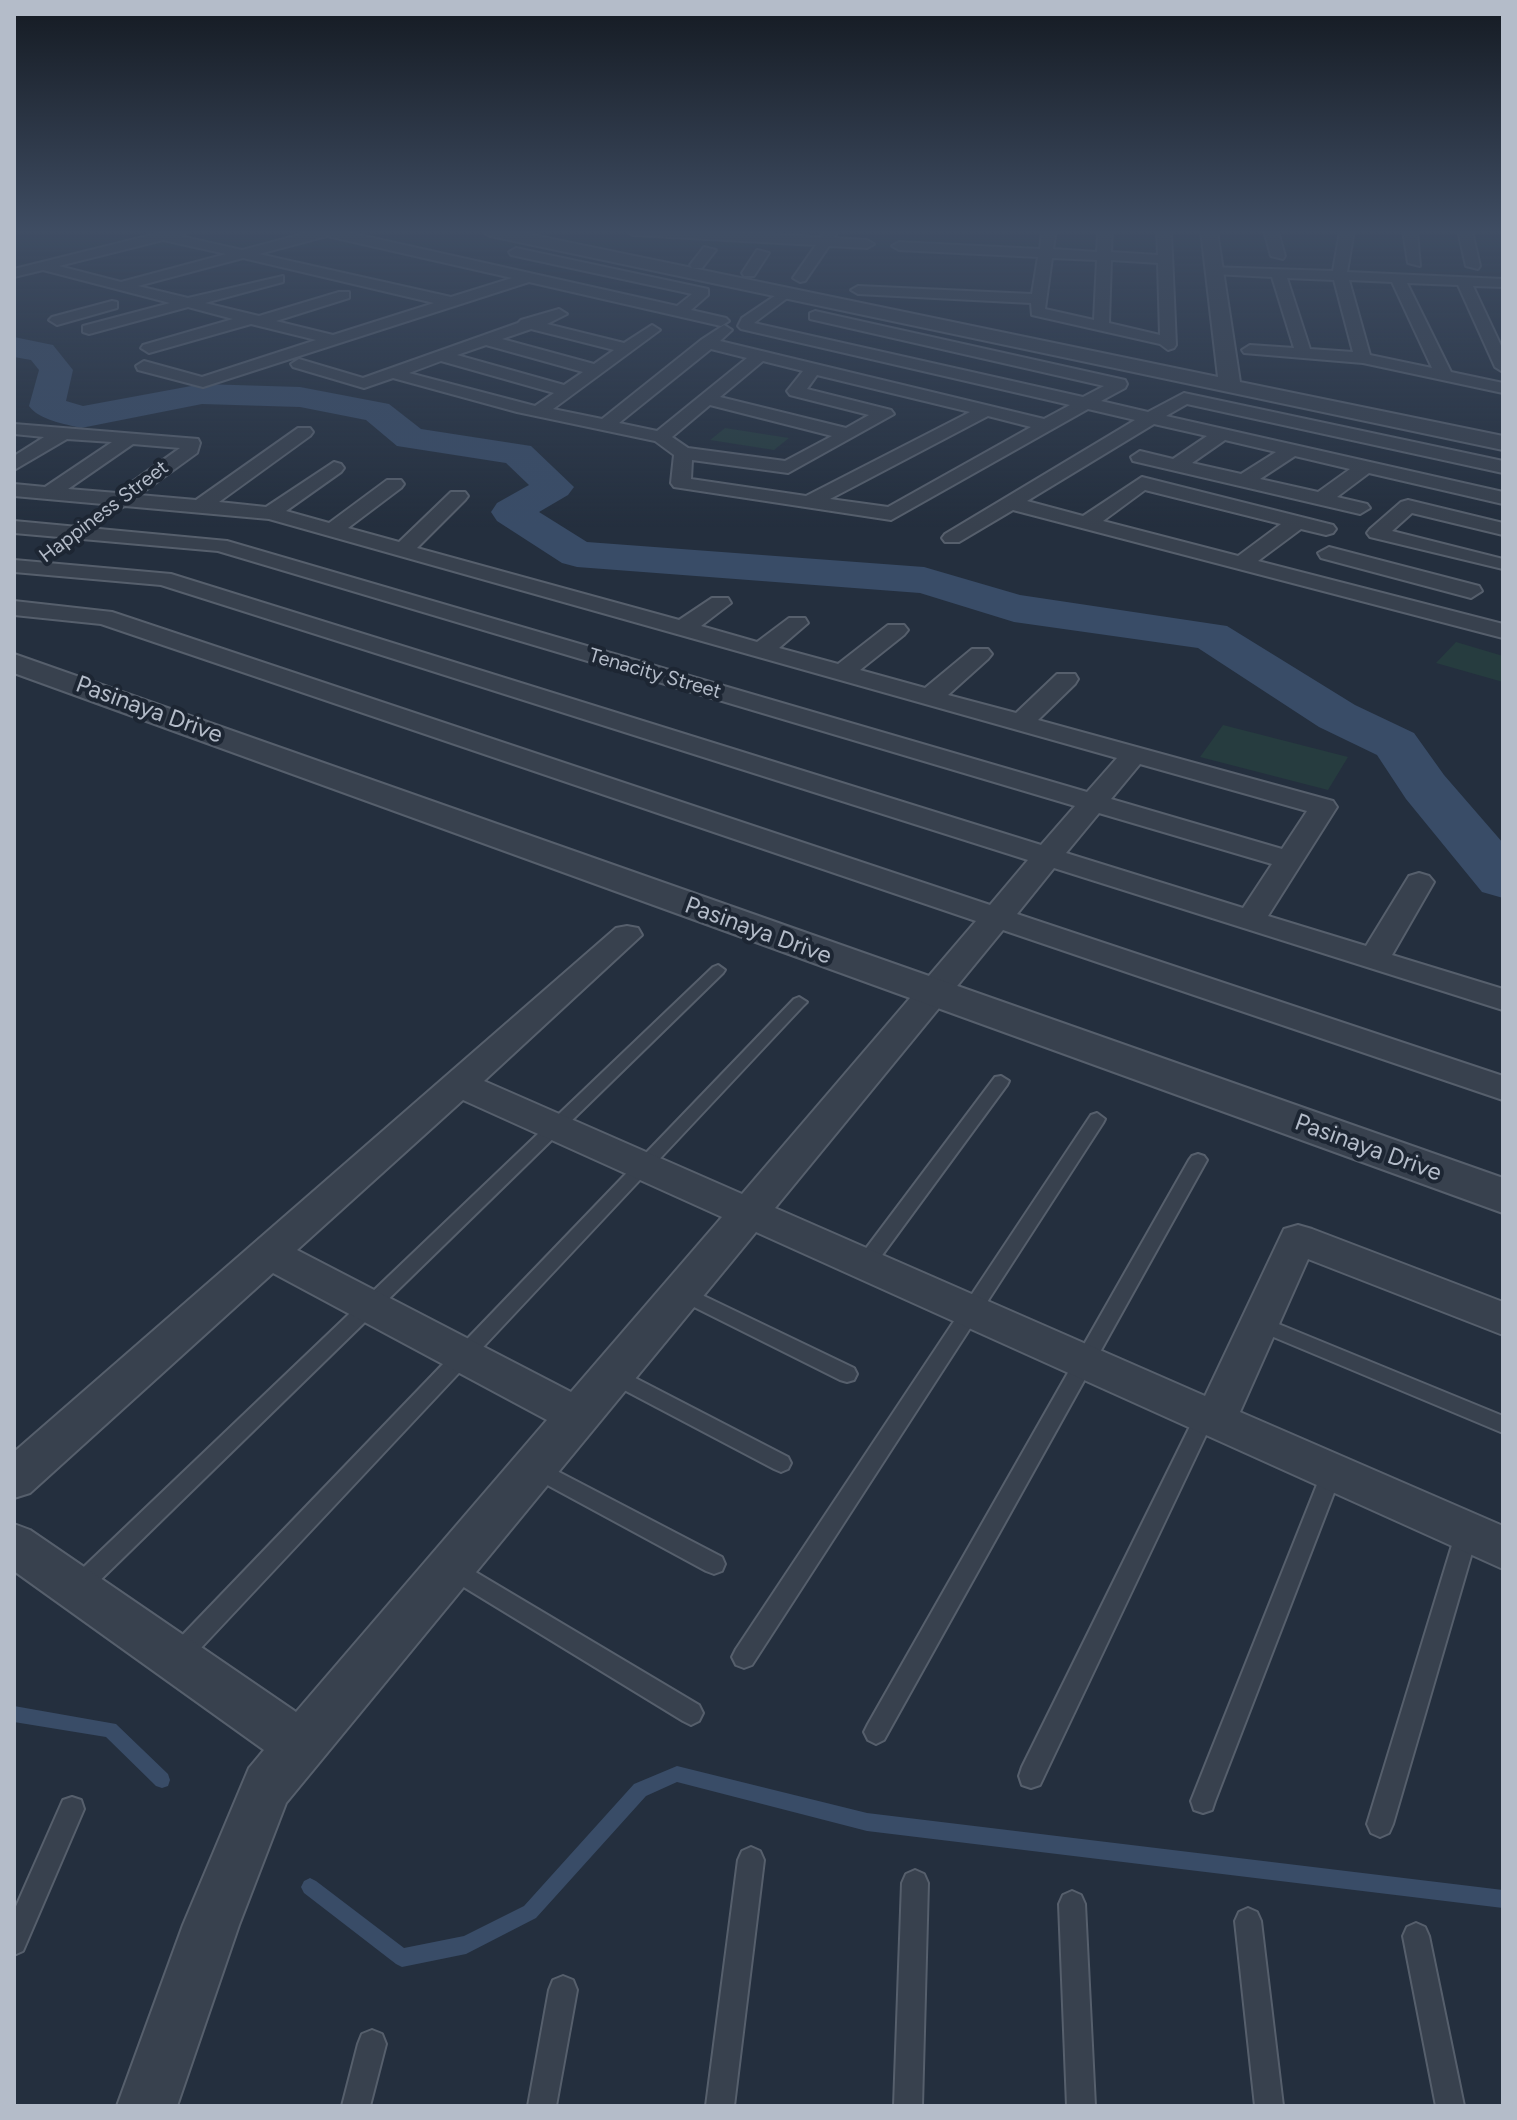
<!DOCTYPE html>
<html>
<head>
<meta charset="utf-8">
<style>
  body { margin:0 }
  #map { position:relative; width:1517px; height:2120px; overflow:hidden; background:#242f3e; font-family:Figtree,sans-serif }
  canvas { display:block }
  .frame { position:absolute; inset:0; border:16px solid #b4bcc9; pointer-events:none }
</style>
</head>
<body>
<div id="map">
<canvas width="1517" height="2120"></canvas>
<div class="frame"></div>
</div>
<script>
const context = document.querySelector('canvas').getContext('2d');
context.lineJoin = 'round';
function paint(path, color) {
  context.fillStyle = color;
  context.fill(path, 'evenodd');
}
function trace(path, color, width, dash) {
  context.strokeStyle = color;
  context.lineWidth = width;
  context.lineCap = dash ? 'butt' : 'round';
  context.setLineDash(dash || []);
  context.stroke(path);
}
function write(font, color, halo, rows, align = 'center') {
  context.font = font + ' Figtree,sans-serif';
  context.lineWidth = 8;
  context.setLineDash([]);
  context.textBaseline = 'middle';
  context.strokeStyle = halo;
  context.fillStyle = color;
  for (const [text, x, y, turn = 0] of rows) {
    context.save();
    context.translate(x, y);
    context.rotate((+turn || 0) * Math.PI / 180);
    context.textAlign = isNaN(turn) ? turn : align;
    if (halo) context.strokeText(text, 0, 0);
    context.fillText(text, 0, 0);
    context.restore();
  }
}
paint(new Path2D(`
  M725 428 789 438 774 450 710 440Z
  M1456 642 1503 656V682L1436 663Z
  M1223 725 1348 757 1328 790 1200 757Z`), '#263c3f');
paint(new Path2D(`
  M14 1706 116 1724 168 1774 170 1780 168 1786 162 1788 156 1786 106 1737 14 1722Z
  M677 1766 867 1813 1503 1890V1908L867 1831 677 1782 646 1796 536 1918 466 1954 402 1967 396 1964 304 1893 301 1887 304 1881 310 1878 316 1881 404 1948 464 1936 524 1906 634 1784Z`), '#394c67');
paint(new Path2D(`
  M14 337 53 345 73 370 66 401 83 406 202 384 300 387 389 404 421 429 531 446 574 487 568 495 539 512 587 542 924 567 1020 595 1227 626 1355 705 1414 733 1444 775 1503 843V898L1482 892 1406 799 1377 755 1319 727 1198 648 1014 622 920 593 577 567 562 563 497 521 491 512 497 503 529 485 506 463 397 446 366 420 300 407 202 404 81 428C65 424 39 420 29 406L39 370 31 360 14 357Z`), '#394c67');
const service = new Path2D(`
  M718 965 725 970 723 973 85 1595 77 1598 69 1595 66 1588 69 1581 713 967Z
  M799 997 807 1002 804 1005 185 1665 177 1668 169 1665 165 1657 169 1649 794 999Z
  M1001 1076 1009 1081 1007 1085 872 1269 865 1271 858 1269 856 1264 858 1259 995 1077Z
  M1097 1113 1105 1119 1103 1123 752 1665 744 1668 736 1665 732 1657 736 1649 1091 1115Z
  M1198 1154 1204 1156 1207 1160 884 1740 876 1744 868 1740 864 1732 868 1724 1189 1160 1192 1156Z
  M681 1285 854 1368 857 1374 854 1380 847 1382 840 1380 674 1297 672 1292 674 1287Z
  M1259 1316 1503 1416V1433L1252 1328 1249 1323 1252 1318Z
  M614 1367 788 1457 791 1463 788 1469 781 1472 774 1469 607 1381 604 1375 607 1369Z
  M1205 1408 1212 1410 1215 1416 1040 1785 1031 1788 1022 1785 1019 1776 1022 1767 1198 1410Z
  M534 1459 722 1557 725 1564 722 1571 714 1574 706 1571 527 1474 524 1468 527 1462Z
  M1332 1463 1339 1466 1342 1472 1215 1801 1212 1810 1203 1813 1194 1810 1191 1801 1322 1472 1325 1466Z
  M1467 1522 1475 1525 1478 1532 1393 1824 1389 1833 1380 1837 1371 1833 1367 1824 1456 1532 1459 1525Z
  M452 1558 699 1705 703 1713 699 1721 691 1725 683 1721 444 1575 441 1568 444 1561Z
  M72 1797 81 1800 84 1809 23 1951 14 1955V1911L63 1800Z
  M751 1847 760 1851 764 1860 734 2106H706L738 1860 742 1851Z
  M915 1870 924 1874 928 1883 922 2106H894L902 1883 906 1874Z
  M1072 1891 1081 1895 1085 1904 1095 2106H1067L1059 1904 1063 1895Z
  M1248 1908 1257 1912 1261 1921 1283 2106H1255L1235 1921 1239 1912Z
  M1416 1923 1425 1927 1429 1936 1464 2106H1436L1403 1936 1407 1927Z
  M563 1976 573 1980 577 1990 556 2106H528L549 1990 553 1980Z
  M372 2030 382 2034 386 2044 370 2106H342L358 2044 362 2034Z`);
const minor = new Path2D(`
  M167 231H189L180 236 242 250 314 231H342L677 306 692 294 511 255 509 252 516 248 708 289V295L691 310 726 318 729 321 721 326 529 282 203 387 138 370 136 366 144 361 202 377 316 340 251 324 149 353 141 348 143 345 233 319 188 307 89 334 83 332V326L170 303 43 270 14 277V269ZM327 236 512 278 451 297 259 254ZM163 240 226 254 121 282 59 266ZM243 258 434 303 333 335 276 321 349 298V292H339L259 316 205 303 283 282V276L188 298 138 286Z
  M627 231H706L821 237 825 231H838L834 238 867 240 874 244 867 248 829 246 805 281 800 282 793 278 816 245 633 235Z
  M1042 231H1056L1053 249 1097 252 1098 231H1112L1111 252 1158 255 1157 231H1171L1176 345 1174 348 1168 350 1160 344 1032 315 1031 303 858 294 851 290 858 286 1032 294 1038 257 899 250 892 246 899 242 1040 249ZM1052 258 1097 260 1094 320 1045 309ZM1111 260 1158 263 1160 335 1109 323Z
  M1264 231H1278L1285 256 1283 259 1271 256Z
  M1340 231H1354L1347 272 1503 279V287L1473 286 1503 350V372L1495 367 1458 285 1407 283 1451 372 1503 383V393L1363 363 1244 353 1242 350 1250 345 1294 348 1272 277 1214 274 1207 270 1209 267 1333 271ZM1287 278 1334 280 1353 352 1310 349ZM1349 280 1392 282 1432 368 1370 355Z
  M1403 231H1417L1420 266 1408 263Z
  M1458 231H1472L1480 266 1478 269 1466 266Z
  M704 247 716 250 702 268H692L690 265Z
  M757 250 769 253 754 276H744L742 273Z
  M785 289 792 293 790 296 754 323 1083 397 1104 386 810 319V313L815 311 1125 380 1127 384 1125 388 1101 401 1148 412 1184 393 1503 461V473L1187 404 1166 416 1503 492V504L1369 473 1337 497 1367 504 1370 508 1360 514 1133 461 1131 457 1140 451 1173 459 1207 436 1154 424 1027 501 1083 516 1142 477 1333 525 1336 529 1333 533 1326 535 1301 529 1258 561 1503 624V638L1013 510 959 542H945L942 538 945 534 1135 420 1088 409 891 520 674 487 671 483 674 455 655 441 517 412 393 378 364 388 293 367 291 364 299 359 363 378 518 323 521 320 559 309 567 314 547 324 624 343 652 325 660 330 553 409 602 419 701 340 724 325 732 330 720 341 1044 419 1070 405 741 329 738 326 742 318ZM531 329 614 350 594 364 502 339ZM486 345 583 372 564 385 457 355ZM711 349 747 358 657 431 619 423ZM441 361 554 393 535 406 409 373ZM763 361 803 371 787 391 790 395 869 415 846 428 720 397ZM817 375 970 412 806 496 691 479 692 460 788 473 894 414 891 410 807 389ZM710 405 832 436 785 461 688 448 672 437ZM988 416 1031 427 888 507 830 499ZM1225 440 1276 452 1241 474 1192 463ZM1295 456 1350 469 1318 492 1260 479ZM1145 490 1281 524 1238 556 1103 521Z
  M112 301 117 302V308L57 325 49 320 52 317Z
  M14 424 198 439 200 443 197 453 139 495 196 500 298 428H310L313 432 310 436 219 502 266 507 334 462 341 464 344 468 341 472 286 511 329 523 387 480H401L404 484 401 488 348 528 399 542 451 492H465L468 496 465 500 417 548 679 620 712 598H728L731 603 701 626 757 642 789 618H805L808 623 779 648 838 664 888 625H904L908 630 904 635 860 670 925 688 972 649H988L992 654 988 659 948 695 1016 713 1057 674H1075L1078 679 1075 684 1038 720 1333 801 1337 807 1268 916 1366 946 1409 876 1419 873 1429 876 1434 882 1392 955 1503 989V1010L1054 868 1017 914 1503 1076V1100L1003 930 775 1208 1205 1396 1284 1229 1298 1225 1312 1229 1503 1302V1335L1308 1259 1240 1412 1503 1526V1569L756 1232 286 1803 239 1925 177 2106H117L183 1925 249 1768 264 1750 14 1571V1524L30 1530 296 1712 547 1420 273 1273 30 1493 14 1498V1452L616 928 627 926 638 928 642 935 484 1081 742 1194 976 921 101 624 14 615V601L112 612 990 905 1028 860 161 585 14 572V560L171 574 1041 845 1075 806 218 551 14 533V521L227 541 1087 792 1117 758 269 519 125 506 112 512 105 510 103 504 14 496V484L45 487 112 442 67 439 14 470V456L44 437 14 434ZM133 444 180 448 117 493 68 489ZM1140 764 1307 811 1282 849 1111 799ZM1099 813 1272 864 1243 908 1066 853ZM463 1100 722 1217 571 1392 297 1250Z
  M1408 500 1503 523V535L1412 513 1392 531 1503 559V569L1370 537 1367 533 1370 529 1401 502Z
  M1329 547 1479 586 1482 591 1471 598 1321 558 1318 553Z`);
const tertiary = new Path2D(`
  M482 231H514L1218 377 1201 231H1217L1240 382 1503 436V450L490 236Z
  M14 654 1503 1178V1213L14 673Z`);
trace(service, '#565f6c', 4);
trace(minor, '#565f6c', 4);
trace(tertiary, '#565f6c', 4);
paint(service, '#38414e');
paint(minor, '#38414e');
paint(tertiary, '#38414e');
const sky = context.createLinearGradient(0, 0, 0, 528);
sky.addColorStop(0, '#141a22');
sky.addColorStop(0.44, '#3f4d63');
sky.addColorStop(1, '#3f4d6300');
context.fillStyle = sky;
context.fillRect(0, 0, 1517, 528);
write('20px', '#b4bcc9', '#1d2633', [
  ["Happiness Street",104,512,-37],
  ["Tenacity Street",655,674,16]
]);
write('24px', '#b4bcc9', '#1d2633', [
  ["Pasinaya Drive",149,710,20],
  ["Pasinaya Drive",758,931,20],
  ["Pasinaya Drive",1368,1148,20]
]);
</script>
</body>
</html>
